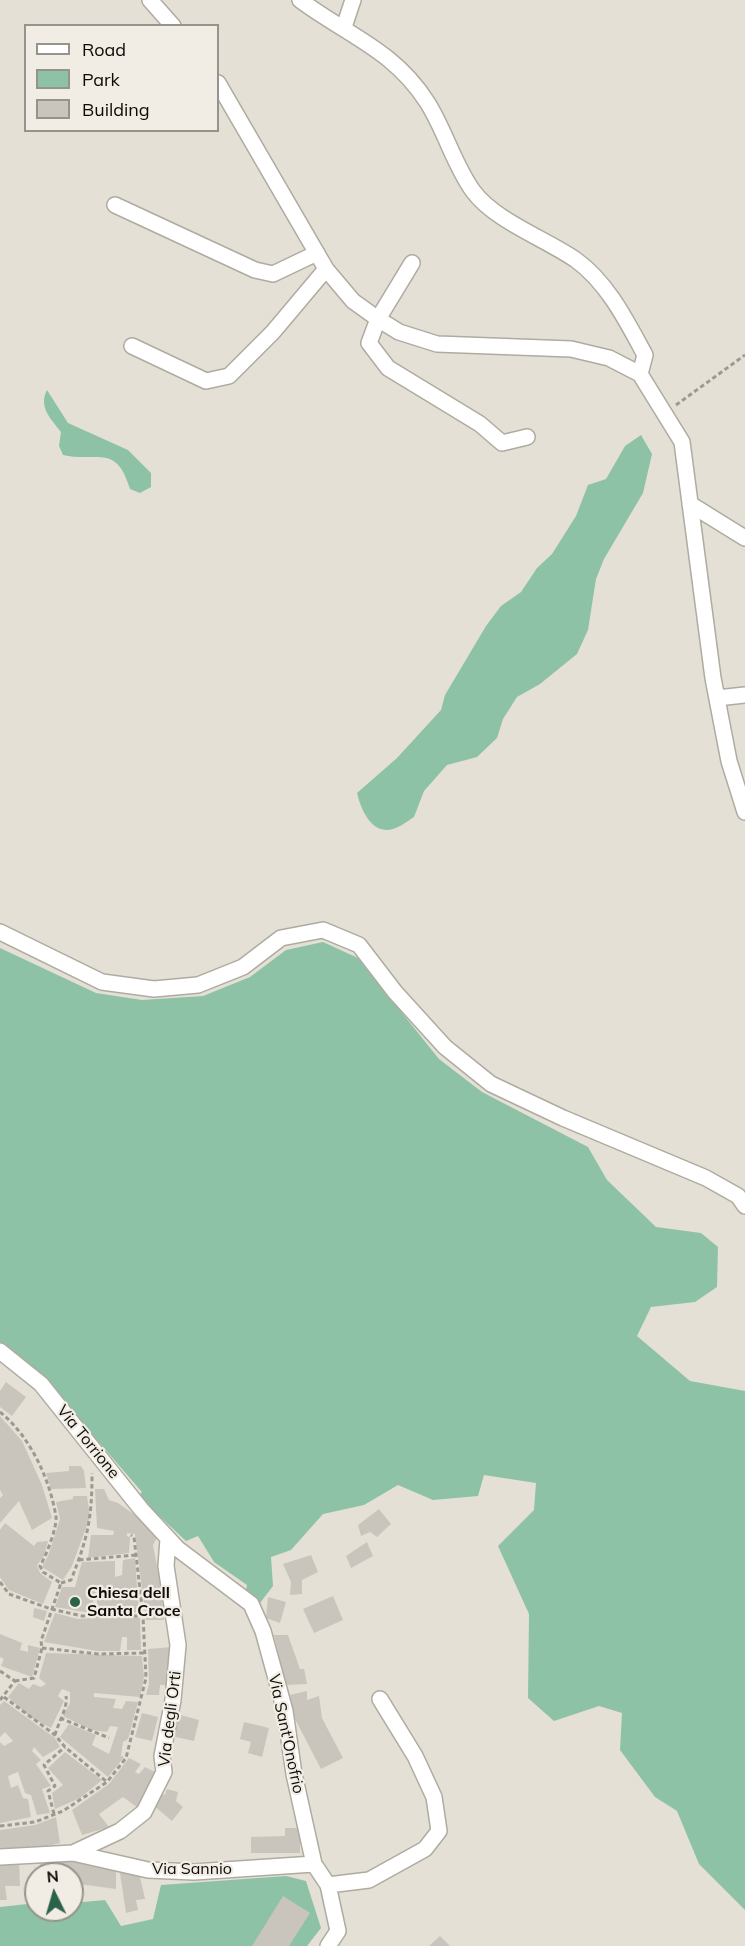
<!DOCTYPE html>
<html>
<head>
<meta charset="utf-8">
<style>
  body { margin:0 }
  #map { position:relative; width:745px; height:1946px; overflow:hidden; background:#e4e0d6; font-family:Mulish,sans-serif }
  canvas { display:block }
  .legend { position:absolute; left:24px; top:24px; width:195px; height:108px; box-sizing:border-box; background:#f2ede4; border:2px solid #96938c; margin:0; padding:8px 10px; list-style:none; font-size:18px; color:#0d0b08 }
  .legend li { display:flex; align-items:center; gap:12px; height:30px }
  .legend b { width:30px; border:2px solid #96938c }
  .north { position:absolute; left:24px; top:1862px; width:60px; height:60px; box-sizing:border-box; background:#f2ede4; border:2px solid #96938c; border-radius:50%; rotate:355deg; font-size:16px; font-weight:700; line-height:24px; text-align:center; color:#0d0b08 }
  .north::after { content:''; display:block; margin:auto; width:21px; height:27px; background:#2a624a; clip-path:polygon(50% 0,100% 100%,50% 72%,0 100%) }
</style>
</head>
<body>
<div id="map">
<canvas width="745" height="1946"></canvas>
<ul class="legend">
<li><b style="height:8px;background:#fff"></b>Road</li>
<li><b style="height:16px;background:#8dc2a6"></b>Park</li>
<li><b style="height:16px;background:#c9c5bc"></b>Building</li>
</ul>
<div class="north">N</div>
</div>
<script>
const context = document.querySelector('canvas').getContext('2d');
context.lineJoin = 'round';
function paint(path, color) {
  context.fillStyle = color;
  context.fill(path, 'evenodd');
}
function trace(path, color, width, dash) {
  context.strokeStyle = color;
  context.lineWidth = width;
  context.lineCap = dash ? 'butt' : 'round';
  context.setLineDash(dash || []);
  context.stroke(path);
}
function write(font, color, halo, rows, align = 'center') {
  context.font = font + ' Mulish,sans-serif';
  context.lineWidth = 4.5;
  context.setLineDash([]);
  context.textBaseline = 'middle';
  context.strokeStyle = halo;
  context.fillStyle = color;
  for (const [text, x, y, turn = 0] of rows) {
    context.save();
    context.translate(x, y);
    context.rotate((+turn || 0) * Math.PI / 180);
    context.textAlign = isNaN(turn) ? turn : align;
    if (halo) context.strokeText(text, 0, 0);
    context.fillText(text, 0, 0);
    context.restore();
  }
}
paint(new Path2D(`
  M47 390 68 423 128 450 151 473V487L140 493 130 489C116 442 97 463 63 455L59 446 61 432C51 419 38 407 47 390Z
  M641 435 652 454 643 493 604 559 596 579 588 630 577 654 540 684 517 697 503 719 497 738 477 757 447 765 424 791 414 817C408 821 400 827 393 829 371 835 361 809 357 793L397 758 441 710 445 695 486 626 501 606 521 592 537 568 552 554 576 516 588 485 606 479 625 446Z
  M323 942 358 958 439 1059 482 1092 588 1147 607 1180 656 1227 701 1233 718 1247 717 1287 695 1302 651 1307 637 1336 690 1381 745 1391V1910L699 1864 677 1811 655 1797 620 1750 622 1713 599 1706 554 1721 528 1698 529 1614 498 1546 534 1510 536 1483 484 1475 478 1496 433 1500 398 1485 364 1505 323 1514 291 1550 271 1557 273 1586 260 1603 246 1590 247 1585 214 1562 198 1536 186 1541 138 1496 142 1492 44 1379 0 1342V948L96 993 142 1000 203 996 250 977 286 950Z
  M286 1876 306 1881 321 1928 307 1946H0V1907L36 1903V1910H72V1903L105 1900 121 1926 153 1919 161 1885Z`), '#8dc2a6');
paint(new Path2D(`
  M6 1382 26 1397 12 1416 0 1407V1391Z
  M0 1416 22 1441 42 1485 52 1518 32 1530 19 1501 0 1523V1498L3 1495 0 1490Z
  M69 1466H81L84 1471 86 1488 51 1489 46 1473 69 1471Z
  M95 1489H104L109 1500 118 1503 149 1525 158 1536 153 1545 161 1587 164 1620H146L135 1534 127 1533V1536L130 1537 129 1553 88 1558 91 1535H113L114 1531 97 1528Z
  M73 1496H87L90 1517 72 1566 63 1580 42 1567 48 1556 60 1519 56 1502 73 1499Z
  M379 1509 391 1524 377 1537 370 1532 361 1536 358 1525Z
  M5 1523 34 1546 37 1542 48 1541 44 1556 37 1565 40 1573 52 1582 43 1604 9 1590 0 1577V1530Z
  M367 1542 373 1556 351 1568 346 1556Z
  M311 1555 318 1572 302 1580V1594L290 1595 291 1582 283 1564Z
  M135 1558 139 1613 123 1610 97 1614V1597L94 1596 91 1613 55 1607 62 1587H75L82 1562 115 1561V1577L122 1575 123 1560Z
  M333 1596 343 1620 314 1633 303 1609Z
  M268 1597 286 1602 280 1623 266 1618Z
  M34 1608 47 1611 44 1621 33 1617Z
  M55 1613 78 1619 127 1616 140 1618 141 1650H127V1637H122L120 1651H97L44 1642Z
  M0 1634 22 1643 20 1650 28 1652V1645L40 1648 32 1677 1 1666 4 1659 0 1657Z
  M274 1635H288L300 1669H304L307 1684 286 1685Z
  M172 1647 168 1685H160L159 1695H146L149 1684 148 1649Z
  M46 1653 142 1656 144 1677 140 1697 94 1693V1697L116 1699 113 1708 122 1709 126 1701 138 1702 128 1739 123 1742 121 1756 124 1757 108 1777 60 1737 69 1724 96 1735 92 1745 109 1754 118 1727 110 1726 107 1732 92 1730 63 1716 70 1703V1692L62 1689 58 1696 64 1701 51 1728 30 1717 8 1697 19 1683 29 1689 33 1684 41 1687 46 1684 39 1678Z
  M307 1691V1700L319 1696 322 1718 343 1758 321 1769 295 1719 290 1695Z
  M4 1701 55 1738 60 1747 43 1757 34 1747 32 1751 41 1760 36 1764 51 1786 42 1789 50 1813 37 1815 31 1795 25 1793 18 1772 8 1776 11 1788 18 1785 23 1798 28 1799 31 1817 0 1823V1742L4 1746 13 1741 5 1732 0 1737V1705Z
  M142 1713 158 1717 152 1741 135 1737Z
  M177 1714 199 1720 194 1741 171 1736Z
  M244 1722 269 1728 262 1757 248 1753 251 1742 240 1739Z
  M65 1752 102 1780 80 1798 55 1809 52 1793 63 1785 48 1768Z
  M129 1758 141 1764 135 1772 139 1774 145 1767 157 1773 138 1808 123 1797 99 1814 109 1827 82 1835 72 1810 109 1784Z
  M167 1789 178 1792 176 1801 183 1807 172 1821 153 1805 160 1793 165 1795Z
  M56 1817 60 1843 37 1849 0 1850V1830L35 1825Z
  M285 1828H300V1853H251V1837L285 1836Z
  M19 1859 20 1886H5L7 1900H0V1861Z
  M72 1861 116 1868V1889L72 1883V1874H40V1862Z
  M139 1872 145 1899 136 1900 138 1910 126 1913 120 1873Z
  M283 1896 310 1913 289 1946H252Z
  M440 1936 450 1946H429Z`), '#c9c5bc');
const minor = new Path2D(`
  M150 0 173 26
  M300 0C347 35 394 50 427 102 445 130 454 165 473 191 495 221 546 239 576 260 608 283 627 322 645 355L640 374
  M344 27 353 0
  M218 83 326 269 353 301 378 319 399 332 437 344 571 349 609 358 640 374 682 442 713 678 729 761 745 812
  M115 205 255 270 273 274 317 253
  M412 263 378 319 369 343 388 368 480 424 502 443 527 437
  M132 346 206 381 229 376 273 332 326 269
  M690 504 745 538
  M717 698 745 695
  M0 932 102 982 154 989 198 985 243 967 281 938 323 930 359 945 395 992 445 1047 491 1084 563 1118 706 1178 738 1196 745 1206
  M0 1351 41 1384 141 1509 178 1549 251 1604 263 1631 285 1711 294 1774 314 1864 328 1885 338 1931 328 1946
  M73 1853 120 1831 144 1812 164 1772 162 1756 173 1700 178 1645 166 1566 168 1539
  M0 1857 73 1853 148 1870 194 1872 314 1864
  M328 1885 369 1880 425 1849 439 1831 434 1797 415 1756 380 1699`);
trace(minor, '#afaba1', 18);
trace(new Path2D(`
  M676 405 745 355
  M0 1412C30 1436 50 1479 56 1517 57 1528 46 1556 40 1566L43 1572 61 1583
  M79 1560 136 1555
  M0 1582 9 1594 51 1609 82 1616H143
  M61 1583 71 1580C88 1537 92 1519 92 1473
  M42 1648 98 1654 145 1653
  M0 1671 15 1681
  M15 1681 34 1678 42 1648 41 1641 61 1583
  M4 1697 55 1735 65 1747 107 1782
  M0 1700 15 1681
  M60 1718 109 1738
  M55 1735C58 1723 68 1708 66 1696
  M54 1814 48 1791 55 1786 44 1765 65 1747
  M0 1826 35 1822 63 1811 107 1782 126 1758 146 1678 143 1616 134 1537 131 1535`), '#9d9992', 3, [4.5, 3]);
trace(minor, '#fff', 15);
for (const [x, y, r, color] of [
  [75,1602,6,"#2a624a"]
]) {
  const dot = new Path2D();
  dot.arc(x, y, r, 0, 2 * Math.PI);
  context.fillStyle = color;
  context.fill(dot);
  trace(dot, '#f2ede4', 2);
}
write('16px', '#0d0b08', '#f2ede4', [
  ["Via Torrione",88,1442,51],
  ["Via degli Orti",170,1719,-83],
  ["Via Sant'Onofrio",286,1734,78],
  ["Via Sannio",192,1869]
]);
write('bold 16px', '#0d0b08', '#f2ede4', [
  ["Chiesa dell",87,1593],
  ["Santa Croce",87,1611]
], 'left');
</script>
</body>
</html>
